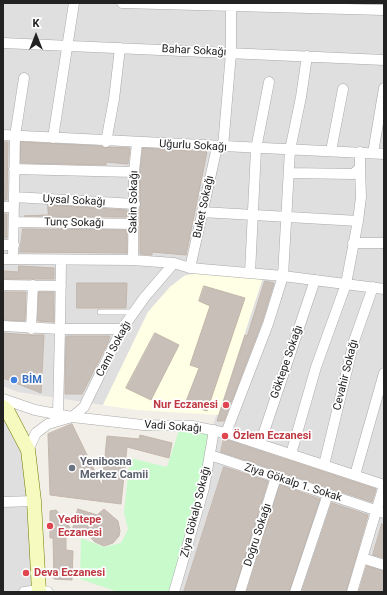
<!DOCTYPE html>
<html>
<head>
<meta charset="utf-8">
<style>
  body { margin:0 }
  #map { position:relative; width:387px; height:595px; overflow:hidden; background:#f2efe9; font-family:Roboto,sans-serif }
  canvas { display:block }
  .frame { position:absolute; inset:0; border:4px solid #222; pointer-events:none }
  .north { position:absolute; left:16px; top:16px; width:40px; height:40px; -webkit-text-stroke:3px #fff; paint-order:stroke; rotate:0deg; font-size:11px; font-weight:700; line-height:16px; text-align:center; color:#222 }
  .north::after { content:''; display:block; margin:auto; width:14px; height:18px; background:#222; clip-path:polygon(50% 0,100% 100%,50% 72%,0 100%) }
</style>
</head>
<body>
<div id="map">
<canvas width="387" height="595"></canvas>
<div class="frame"></div>
<div class="north">K</div>
</div>
<script>
const context = document.querySelector('canvas').getContext('2d');
context.lineJoin = 'round';
function paint(path, color) {
  context.fillStyle = color;
  context.fill(path, 'evenodd');
}
function trace(path, color, width, dash) {
  context.strokeStyle = color;
  context.lineWidth = width;
  context.lineCap = dash ? 'butt' : 'round';
  context.setLineDash(dash || []);
  context.stroke(path);
}
function write(font, color, halo, rows, align = 'center') {
  context.font = font + ' Roboto,sans-serif';
  context.lineWidth = 3.5;
  context.setLineDash([]);
  context.textBaseline = 'middle';
  context.strokeStyle = halo;
  context.fillStyle = color;
  for (const [text, x, y, turn = 0] of rows) {
    context.save();
    context.translate(x, y);
    context.rotate((+turn || 0) * Math.PI / 180);
    context.textAlign = isNaN(turn) ? turn : align;
    if (halo) context.strokeText(text, 0, 0);
    context.fillText(text, 0, 0);
    context.restore();
  }
}
paint(new Path2D(`
  M3 3H384V592H170L210 434 262 279 199 272 184 276 170 287 148 312 103 405 18 392 3 386Z
  M3 416 19 443 26 471 34 592H3Z`), '#e0dfdf');
paint(new Path2D(`
  M199 272 263 278 218 415 136 410 103 405 148 312 170 287 184 276Z`), '#ffffe5');
paint(new Path2D(`
  M179 430 210 434 200 487 170 592H118L80 579 81 538 104 547 121 543 128 529 124 512 130 458 167 467Z`), '#c8facc');
const building = new Path2D(`
  M3 142H8L7 200H3Z
  M21 142 101 146 105 148 110 147 130 148 128 164 106 162V165L21 163Z
  M143 148 207 152 186 255 152 252V255L140 254V172Z
  M48 205 127 210V217L24 216 48 215Z
  M3 214H7V238H3Z
  M23 229 127 230V253L20 252Z
  M19 266 54 268V279H3V271L18 272Z
  M265 281 274 283 262 322 224 421H217L245 335 247 336Z
  M77 283H127L126 308H77Z
  M204 286 245 298 207 411 185 404 199 368 190 365 210 306 199 301Z
  M3 292H26L25 321 3 320Z
  M39 292H54V322L38 321Z
  M3 333 30 335H44L41 393 3 378Z
  M155 333 179 345 151 400 126 388Z
  M68 336H110L108 343 82 394H65L66 337Z
  M72 424 102 486 107 436 139 439 140 435 172 443 169 458 127 447 121 504 50 495 48 434Z
  M224 439 376 489 372 502 221 452Z
  M224 467 268 481 234 592H184Z
  M280 485 320 499 289 592H247Z
  M332 503 368 515 346 592H302Z
  M78 509 97 515 104 509 118 521 120 531 119 536 113 543 104 546 95 542 89 536 66 529V550L73 551 72 580 54 579 53 538H50V511L56 510 72 530Z
  M382 524 384 525V558L373 555Z
  M367 566 384 571V592H359Z`);
paint(building, '#c7bfb8');
trace(building, '#c4b6ab', 1);
const service = new Path2D(`
  M100 312H134`);
const minor = new Path2D(`
  M122 3 384 10
  M3 43 384 60
  M3 135 384 154
  M53 138 74 3
  M106 142 114 99 120 48
  M223 147 231 53V3
  M331 151 343 89
  M373 153 384 88
  M14 169 134 172
  M289 173 353 174 360 168V152
  M14 197 135 204
  M3 207H14
  M202 212 358 221
  M14 222 134 224
  M353 243H384
  M3 245H14
  M13 258 15 136 24 78
  M3 259 133 260 174 263 190 268 283 276 384 289
  M133 260 134 172 137 143
  M190 268 217 147
  M250 273 256 149 269 82
  M3 285 61 286
  M3 326 60 329 61 260
  M31 329 33 285
  M3 399 35 410 72 417 143 425 192 426 226 433 384 485
  M58 414 60 329H122
  M226 433 268 324 283 276 290 150 301 97 307 56
  M260 444 315 280
  M28 450 36 433 48 424 72 417 84 407 122 329 144 298 174 263
  M291 454 316 367 346 284 358 221 361 197 360 168
  M210 455 384 513
  M324 465 354 341 373 287
  M355 475 384 373
  M3 502 34 501
  M362 558 384 565
  M24 592 39 590 48 592
  M174 592 204 488 214 430
  M240 592 276 477
  M295 592 328 494
  M352 592 384 485`);
const secondary = new Path2D(`
  M3 407 8 412 28 450 34 501 39 592`);
trace(service, '#a9a9a9', 6);
trace(minor, '#a9a9a9', 11);
trace(secondary, '#707d05', 15);
trace(service, '#fff', 5);
trace(minor, '#fff', 10);
trace(secondary, '#f7fabf', 14);
for (const [x, y, r, color] of [
  [14,380,4,"#3f7fe0"],
  [226,405,4,"#e0444e"],
  [225,436,4,"#e0444e"],
  [72,468,4,"#6b7280"],
  [50,526,4,"#e0444e"],
  [26,573,4,"#e0444e"]
]) {
  const dot = new Path2D();
  dot.arc(x, y, r, 0, 2 * Math.PI);
  context.fillStyle = color;
  context.fill(dot);
  trace(dot, '#fff', 1.5);
}
write('11px', '#222', '#fff', [
  ["Bahar Sokağı",194,51,3],
  ["Uğurlu Sokağı",193,146,3],
  ["Uysal Sokağı",74,201,3],
  ["Sakin Sokağı",134,202,-89],
  ["Buket Sokağı",204,207,-78],
  ["Tunç Sokağı",74,223,1],
  ["Cami Sokağı",114,349,-62],
  ["Göktepe Sokağı",287,362,-71],
  ["Cevahir Sokağı",346,375,-76],
  ["Vadi Sokağı",173,427,4],
  ["Ziya Gökalp 1. Sokak",293,483,18],
  ["Ziya Gökalp Sokağı",196,512,-76],
  ["Doğru Sokağı",258,535,-72]
]);
write('bold 11px', '#366cbe', '#fff', [
  ["BİM",22,380]
], 'left');
write('bold 11px', '#be3a42', '#fff', [
  ["Nur Eczanesi",218,405,"right"],
  ["Özlem Eczanesi",233,436],
  ["Yeditepe",58,520],
  ["Eczanesi",58,533],
  ["Deva Eczanesi",34,573]
], 'left');
write('bold 11px', '#5b616d', '#fff', [
  ["Yenibosna",80,462],
  ["Merkez Camii",80,475]
], 'left');
</script>
</body>
</html>
